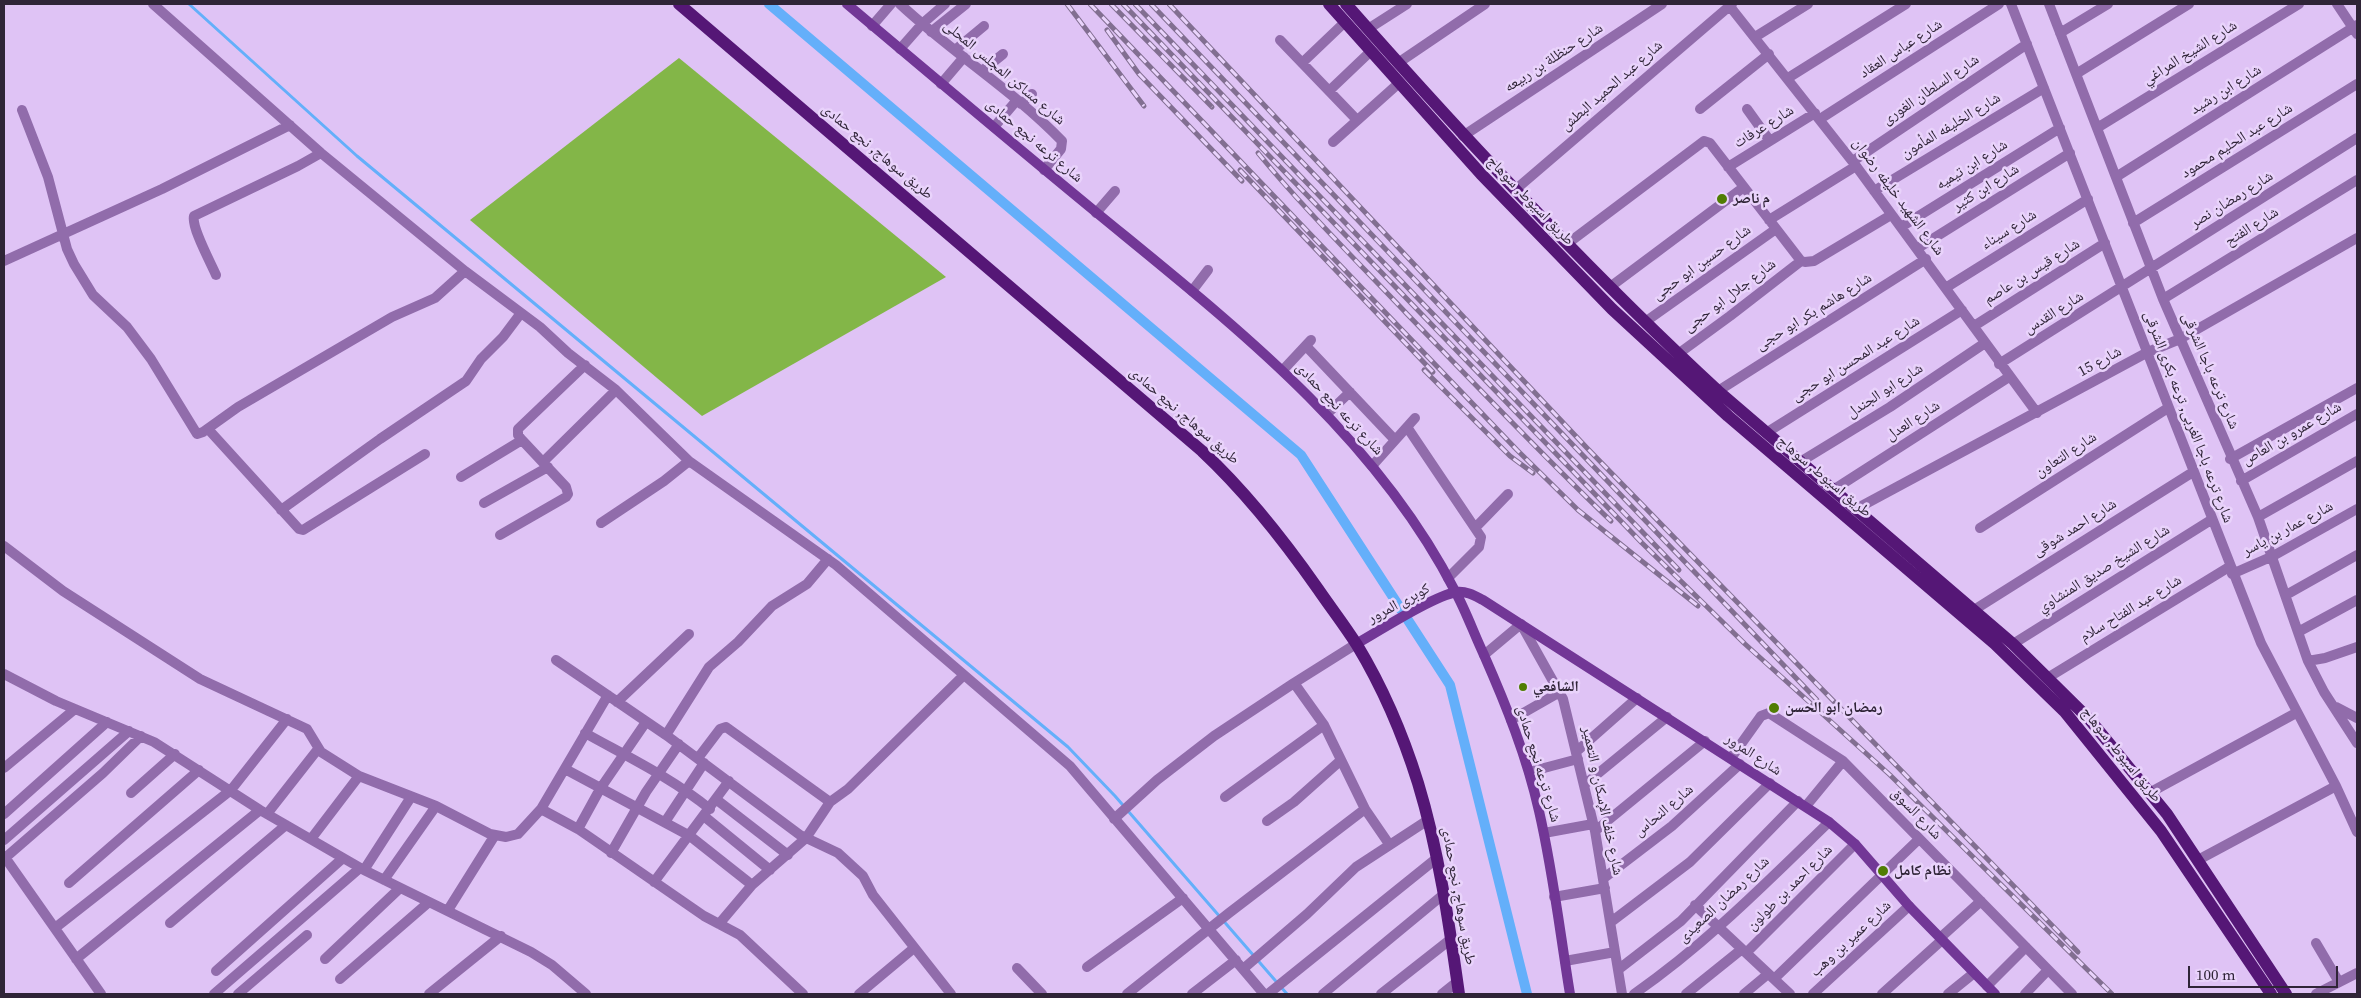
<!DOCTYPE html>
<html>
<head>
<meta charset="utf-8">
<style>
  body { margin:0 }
  #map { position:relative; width:2361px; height:998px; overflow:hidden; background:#dfc3f5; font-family:"Source Serif 4",serif }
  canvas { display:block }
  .frame { position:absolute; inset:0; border:5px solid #2f2437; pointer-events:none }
  .scale { position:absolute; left:2188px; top:966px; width:150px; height:22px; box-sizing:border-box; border:2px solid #2f2437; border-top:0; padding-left:6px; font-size:15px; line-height:18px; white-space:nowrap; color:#2f2437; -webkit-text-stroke:4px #e9d3fb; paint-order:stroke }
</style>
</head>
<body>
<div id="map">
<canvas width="2361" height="998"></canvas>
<div class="frame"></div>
<div class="scale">100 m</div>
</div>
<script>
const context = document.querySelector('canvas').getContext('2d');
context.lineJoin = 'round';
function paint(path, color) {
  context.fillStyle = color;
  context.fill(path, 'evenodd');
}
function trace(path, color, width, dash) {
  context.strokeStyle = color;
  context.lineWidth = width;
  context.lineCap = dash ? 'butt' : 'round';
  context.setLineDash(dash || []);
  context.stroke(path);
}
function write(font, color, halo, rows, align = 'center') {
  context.font = font + ' "Source Serif 4","Noto Naskh Arabic",serif';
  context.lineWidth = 5;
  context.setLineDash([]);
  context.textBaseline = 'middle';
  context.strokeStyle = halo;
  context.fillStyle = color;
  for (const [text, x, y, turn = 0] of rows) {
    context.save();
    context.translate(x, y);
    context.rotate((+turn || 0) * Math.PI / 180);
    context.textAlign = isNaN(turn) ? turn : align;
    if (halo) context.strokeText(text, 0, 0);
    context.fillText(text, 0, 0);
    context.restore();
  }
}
paint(new Path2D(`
  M679 58 946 277 702 416 470 220Z`), '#83b648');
trace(new Path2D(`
  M189 4 357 156 1068 747 1115 796 1287 994`), '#64affa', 3);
trace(new Path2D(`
  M769 4 1301 455 1450 685 1527 994`), '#64affa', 10);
trace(new Path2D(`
  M153 4 321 153 465 271 540 327 568 353 616 390 689 461 836 565 1070 766 1264 994
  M900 4C951 52 1013 90 1062 141L1061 149 1044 170
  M1728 4 1856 166 2037 413
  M2011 4 2261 643 2336 786 2357 832
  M2049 4 2163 299 2258 517 2308 661 2324 692 2357 743
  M2337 4 2357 34
  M872 26 891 4
  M1368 29 1407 4
  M931 32 966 4
  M2060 33 2108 4
  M1755 37 1808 4
  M1280 40 1357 120
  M900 49 922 24 945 4
  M955 50 984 26
  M1302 63 1345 22
  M1398 63 1485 4
  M982 71 1003 54
  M2076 74 2189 4
  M1788 78 1906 4
  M941 84 964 57
  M1329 91 1371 51
  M1021 104 1032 94
  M1700 109 1769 54
  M1747 109 1770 141
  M22 110 48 177 67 249 74 264 93 295 127 327 151 359 197 434 203 432 238 407 392 317 435 298 465 271
  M1820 119 1999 4
  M994 127 1017 100
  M2097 128 2299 4
  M1463 136 1662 4
  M1333 142 1399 83
  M1853 161 2027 44
  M1728 167 1815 113
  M2116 177 2357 25
  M1515 190 1732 4
  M1874 191 2044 88
  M1096 213 1115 191
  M1769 220 1856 166
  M2133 223 2357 84
  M1901 227 2060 128
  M1567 244 1704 141 1710 143 1801 261
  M1918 248 2070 153
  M4 261 162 189 290 125
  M1801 261 1805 262 1814 261 1891 215
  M216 275C211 263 191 227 194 216L298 166 321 153
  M1610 287 1744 187
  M1947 287 2088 199
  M1192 291 1208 270
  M2163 299 2357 180
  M1645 322 1776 229
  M1974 326 2105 243
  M1306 346 1395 440
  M1678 354 1730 316 1801 261
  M1999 364 2357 138
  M1283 370 1311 340
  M1718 391 1926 259
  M1327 414 1350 392
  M1407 427 1481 537 1479 547 1448 578
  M208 429 299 529 303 530 425 454
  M1766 433 1962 310
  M2230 459 2357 388
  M543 462 616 390
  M1800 462 1890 407 1985 343
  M1372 466 1415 418
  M461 477 522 440
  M2241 481 2357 414
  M1833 490 2009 377
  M484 503 548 467
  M1856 509 2148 352 2180 339 2357 238
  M281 510 380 439 466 381 481 359 503 337 521 313
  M2258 517 2357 461
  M601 523 664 481 689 461
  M1475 528 1508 494
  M1980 528 2168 408
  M500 535 566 497 568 494 566 487 522 440 518 435V429L585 365
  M4 546 63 591 200 679 307 729 321 752 359 776 436 806 490 834 506 837 518 834 541 809 608 695
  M828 559 807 584 772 606 738 642 709 667 666 735 800 835 838 853 863 876 873 895 951 994
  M2232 574 2273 556 2357 509
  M2286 595 2357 555
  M1974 610 2193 472
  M2298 632 2357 600
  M1356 644 1294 683 1324 725 1365 809
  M2013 644 2211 520
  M1484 655 1521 624 1563 699 1595 831 1622 994
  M556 660 666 735
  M2308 661 2325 658 2357 647
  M4 674 56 701 154 742 260 810 364 870 531 952 552 965 586 994
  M2049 677 2229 567
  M617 702 689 634
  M2336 707 2357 718
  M1511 720 1560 692
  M585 733C628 757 672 778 710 809
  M1577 751 1637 698
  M698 758 720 729 726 727 830 802
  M1731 758 1761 716 1769 713 1843 761 2072 994
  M4 768 75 709
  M565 769 690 836 752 885
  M1529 772 1578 759
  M1584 785 1667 717
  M2151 792 2296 713
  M131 793 175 754
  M1225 797 1324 725
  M717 800 788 855
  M1806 806 1843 761
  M541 809 578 829 704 916 740 935 803 994
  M4 814 107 722
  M267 814 318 749
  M705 817 770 870
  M1114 819 1157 780 1214 736 1294 683
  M1267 821 1294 802 1340 761
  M665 822 704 763
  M578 829 600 789 646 722
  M1595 831 1705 741
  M1544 833 1593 824
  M311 839 359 776
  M4 840 129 731
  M611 853 646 792 679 744
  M4 856 101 994
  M5 858 103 773 141 736
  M2198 860 2336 786
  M364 870 411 797
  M1604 878 1672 826 1740 764
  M384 880 436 806
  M654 882 729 781
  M69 883 199 770
  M1554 897 1605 888
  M1695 905 1790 994
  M448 910 495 835
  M1611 922 1690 862 1770 783
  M170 923 286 825
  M719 924 752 885 806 838 830 802 848 789 964 675
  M55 928 231 790 287 719
  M1940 938 1981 901
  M2316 943 2339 982
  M1746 953 1855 844
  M76 959 260 810
  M325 959 400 888
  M1565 961 1615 952
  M1087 967 1183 898
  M1017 968 1042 994
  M1243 969 1307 914 1356 867 1428 820
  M1619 969 1681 921 1798 801
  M216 971 343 858
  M340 979 429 902
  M1774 979 1919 839
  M1987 986 2026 947
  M214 994 360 868
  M238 994 307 935
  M429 994 501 936
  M859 994 914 948
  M1127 994 1229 913 1365 809 1389 844
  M1192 994 1236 960
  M1268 994 1437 858
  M1323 994 1444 894
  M1381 994 1451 939
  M1442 994 1457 982
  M1634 994C1706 944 1766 883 1829 822
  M1686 994 1742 949
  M1744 994 1768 974
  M1813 994 1909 906
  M1882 994 1942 940
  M1948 994 1974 973
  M2025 994 2048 970
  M2316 994 2357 973`), '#916cab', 10);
trace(new Path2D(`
  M847 4C930 74 1013 144 1097 213 1231 323 1374 433 1455 591 1466 611 1474 634 1484 655 1506 705 1527 757 1539 811 1553 871 1560 933 1570 994
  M1356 644C1379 631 1433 596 1457 592 1467 591 1475 596 1483 600L1829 822 1855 844 1909 906 1995 994`), '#723796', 10);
trace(new Path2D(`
  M679 4 1202 451C1247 493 1283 539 1318 589 1331 608 1345 626 1357 645 1383 688 1403 735 1418 783 1439 852 1449 923 1459 994
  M1329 4 1481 174 1612 309 1728 416 1995 644 2065 712 2161 831 2271 994
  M1346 4C1464 138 1586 269 1718 391L2013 644 2090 720 2167 814 2286 994`), '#551776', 12);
const rail = new Path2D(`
  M1067 4 1144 106
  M1090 4 1517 450 1578 510 1698 606
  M1111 4 1212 107
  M1123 4 1642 543 1745 644 1890 775 2112 994
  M1135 4 1679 570
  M1151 4 1817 700
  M1169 4 1587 448 2078 952
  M1107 30 1139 74 1242 181
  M1258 153C1304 209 1357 261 1407 314 1475 384 1541 454 1611 521
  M1240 170 1433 372
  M1424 370 1510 456 1533 473`);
trace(rail, '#826f91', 5);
trace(rail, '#e9d3fb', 3, [9]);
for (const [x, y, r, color] of [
  [1722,199,6,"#507d03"],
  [1523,687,5,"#507d03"],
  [1774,708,6,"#507d03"],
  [1883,871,6,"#507d03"]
]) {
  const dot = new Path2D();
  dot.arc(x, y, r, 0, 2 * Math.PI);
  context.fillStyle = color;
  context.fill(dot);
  trace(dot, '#e9d3fb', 2);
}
write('15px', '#2f2437', '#e9d3fb', [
  ["شارع عباس العقاد",1901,49,-33],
  ["شارع الشيخ المراغي",2190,53,-32],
  ["شارع حنظلة بن ربيعه",1554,58,-33],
  ["شارع مساكن المجلس المحلى",1004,73,40],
  ["شارع عبد الحميد البطش",1612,86,-41],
  ["شارع السلطان الغورى",1931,90,-34],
  ["شارع ابن رشيد",2226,90,-32],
  ["شارع الخليفه المأمون",1951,126,-31],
  ["شارع عرفات",1764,127,-32],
  ["شارع ترعه نجع حمادى",1034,141,40],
  ["شارع عبد الحليم محمود",2237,141,-32],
  ["طريق سوهاج, نجع حمادى",877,152,40],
  ["شارع ابن تيميه",1972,165,-32],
  ["شارع ابن كثير",1986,188,-32],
  ["شارع الشهيد خليفه رضوان",1898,197,53],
  ["شارع رمضان نصر",2232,200,-32],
  ["طريق اسيوط, سوهاج",1530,201,46],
  ["شارع الفتح",2252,227,-32],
  ["شارع سيناء",2009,230,-32],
  ["شارع حسين ابو حجى",1702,263,-36],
  ["شارع قيس بن عاصم",2032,272,-32],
  ["شارع جلال ابو حجى",1730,296,-37],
  ["شارع هاشم بكر ابو حجى",1814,312,-32],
  ["شارع القدس",2054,313,-32],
  ["شارع عبد المحسن ابو حجى",1856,359,-32],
  ["شارع 15",2100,362,-29],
  ["شارع ترعه باجا الشرقى",2210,371,67],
  ["شارع ابو الجندل",1885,391,-33],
  ["شارع ترعه نجع حمادى",1339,409,47],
  ["طريق سوهاج, نجع حمادى",1184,416,41],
  ["شارع ترعه باجا الغربى, ترعه بكرى الشرقى",2188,417,69],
  ["شارع العدل",1913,421,-33],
  ["شارع عمرو بن العاص",2292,434,-30],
  ["شارع التعاون",2066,455,-33],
  ["طريق اسيوط, سوهاج",1824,477,40],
  ["شارع احمد شوقى",2075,528,-32],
  ["شارع عمار بن ياسر",2288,529,-28],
  ["شارع الشيخ صديق المنشاوي",2104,569,-32],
  ["كوبرى المرور",1399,604,-28],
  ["شارع عبد الفتاح سلام",2131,609,-31],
  ["شارع المرور",1753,755,33],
  ["طريق اسيوط, سوهاج",2121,755,51],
  ["شارع ترعه نجع حمادى",1538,764,73],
  ["شارع خلف الإسكان و التعمير",1602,801,78],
  ["شارع النحاس",1664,811,-40],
  ["شارع السوق",1916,814,46],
  ["شارع احمد بن طولون",1790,888,-45],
  ["طريق سوهاج, نجع حمادى",1458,896,80],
  ["شارع رمضان الصعيدى",1724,900,-43],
  ["شارع عمير بن وهب",1851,939,-43]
]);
write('bold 15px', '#2f2437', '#e9d3fb', [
  ["م ناصر",1733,199],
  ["الشافعي",1533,687],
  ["رمضان ابو الحسن",1785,708],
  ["نظام كامل",1894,871]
], 'left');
</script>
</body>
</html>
